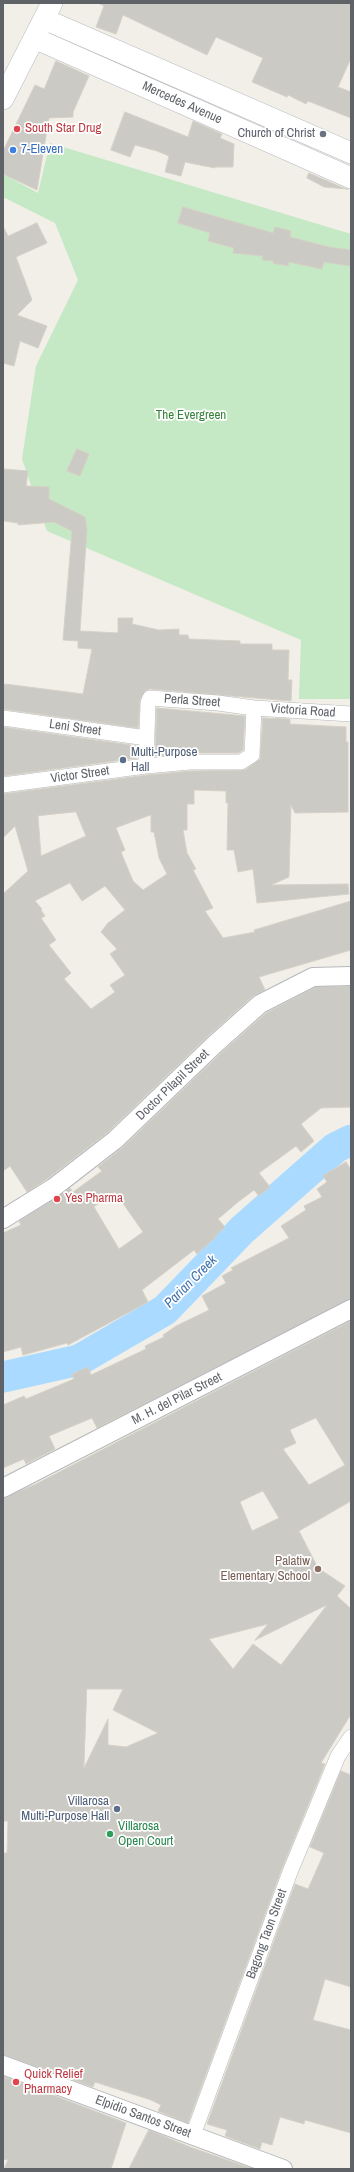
<!DOCTYPE html>
<html>
<head>
<meta charset="utf-8">
<style>
  body { margin:0 }
  #map { position:relative; width:354px; height:2172px; overflow:hidden; background:#f1efe8; font-family:"Archivo Narrow",sans-serif }
  canvas { display:block }
  .frame { position:absolute; inset:0; border:4px solid #5f6368; pointer-events:none }
</style>
</head>
<body>
<div id="map">
<canvas width="354" height="2172"></canvas>
<div class="frame"></div>
</div>
<script>
const context = document.querySelector('canvas').getContext('2d');
context.lineJoin = 'round';
function paint(path, color) {
  context.fillStyle = color;
  context.fill(path, 'evenodd');
}
function trace(path, color, width, dash) {
  context.strokeStyle = color;
  context.lineWidth = width;
  context.lineCap = dash ? 'butt' : 'round';
  context.setLineDash(dash || []);
  context.stroke(path);
}
function write(font, color, halo, rows, align = 'center') {
  context.font = font + ' "Archivo Narrow",sans-serif';
  context.lineWidth = 3.5;
  context.setLineDash([]);
  context.textBaseline = 'middle';
  context.strokeStyle = halo;
  context.fillStyle = color;
  for (const [text, x, y, turn = 0] of rows) {
    context.save();
    context.translate(x, y);
    context.rotate((+turn || 0) * Math.PI / 180);
    context.textAlign = isNaN(turn) ? turn : align;
    if (halo) context.strokeText(text, 0, 0);
    context.fillText(text, 0, 0);
    context.restore();
  }
}
paint(new Path2D(`
  M50 143 351 234V699H299L301 640 47 531 22 459 36 366 78 280 55 223 3 197V174L38 193Z`), '#c5e8c5');
trace(new Path2D(`
  M3 1377 79 1360 165 1310 242 1230 335 1148 351 1140`), '#aadaff', 31);
const building = new Path2D(`
  M98 3H351V58L338 87 351 92V118L308 101 306 104 288 95 287 97 252 82 263 58 216 37 207 55 123 15 116 34 96 27 104 6Z
  M56 61 89 76 73 112V117L49 118 37 190 3 174V151L35 85 44 89Z
  M125 112 188 137 193 121 222 134 220 138 234 144 233 167H215V168L185 162 181 176 165 172 169 156 157 151 135 145 130 157 111 150Z
  M309 173 346 189H348L324 187 307 178Z
  M183 207 273 233 275 227 291 231 290 237 329 247 351 250V266L324 262 322 269 289 262 288 266 273 263 274 261 262 260 263 256 233 253 234 248 208 241 210 233 178 223Z
  M37 223 47 243 16 257 32 300 17 315 47 326 38 348 20 341 14 366 3 363V226L8 236Z
  M77 449 89 454 80 476 67 471Z
  M4 469 28 471 26 486 49 487V499L85 517 87 529 80 631 118 633V618H133L132 624 159 630 179 629V635H188L189 639 240 641V644H272V650H289L288 680H292L291 701 150 689 145 691 140 700 138 728 3 709V686L5 684 83 694 92 649 78 648V641L63 640 72 531 54 522 18 525V523L4 521Z
  M157 708 245 716 243 750 238 753H190L155 756Z
  M263 718 290 719V724L346 727V742H348V812L295 813 291 805 289 877 271 885 348 884 349 894 257 903 253 869 238 872 234 850H227L228 803H226V791L194 790V804H187V830H183L187 853 196 869 193 870 213 908 205 911 223 938 255 932 254 930 351 901V950L259 977 265 990 253 996 207 1037 108 1132 47 1179 27 1192 10 1166 3 1171V894L28 871 15 826 3 838V794L147 775 190 771 245 770 260 759ZM76 812 86 836 41 856 38 816ZM151 815V832H154L159 858 167 874 143 890 133 881 121 852 125 850 116 828ZM70 883 82 901 105 886 125 910 108 923 101 932 117 949 110 954 125 975 110 985 115 992 91 1009 64 979 71 973 49 945 56 940 41 918 45 916 41 910 42 909 35 901Z
  M3 727 138 746 137 758 3 776Z
  M351 986V1107L321 1108 301 1124 314 1141 301 1152 296 1146 259 1173 270 1187 259 1196 254 1190 238 1202 218 1219 225 1227 215 1236 216 1237 197 1254 194 1250 142 1290 148 1302 68 1345 67 1343 23 1355 21 1347 3 1352V1233L21 1225 19 1221 70 1188 73 1192 102 1171 98 1167 122 1148 221 1053 266 1013 316 987ZM115 1192 143 1232 119 1249 94 1207Z
  M346 1162 351 1170V1299L97 1428 92 1418 49 1436 55 1449 26 1464 24 1459 3 1468V1405L24 1396 26 1399 74 1379 72 1374 88 1367 91 1375 146 1349 145 1346 164 1337 163 1335 176 1326 209 1310 202 1296 226 1283 222 1276 233 1270 231 1268 289 1238 281 1226 306 1210 304 1206 322 1197 317 1189 327 1182 323 1176Z
  M351 1321V1501L299 1531 318 1568 345 1586 337 1596 351 1609V1714L321 1763 325 1764 281 1871 188 2123 158 2111 161 2105 151 2100 95 2082 93 2087 3 2055V1853H7L8 1821H3V1498L36 1484ZM316 1418 345 1465 309 1485 283 1449 296 1443 290 1430ZM263 1491 279 1518 252 1531 240 1502ZM327 1605 281 1665 253 1644 233 1669 209 1639 268 1624 255 1640ZM87 1689H123L113 1710 158 1733 126 1747 108 1745V1719L84 1768Z
  M341 1771 351 1775V1987L325 1979 313 2020 351 2030V2133L305 2120 304 2124 280 2117 272 2145 262 2142 260 2149 225 2136 227 2130 207 2124 295 1884 308 1889 324 1853 310 1847Z
  M3 2076 126 2123 111 2169H4L8 2160 3 2159Z
  M149 2130 190 2147 253 2169H129Z`);
paint(building, '#cccac5');
trace(building, '#d6d1c6', 1);
const minor = new Path2D(`
  M3 718 147 738
  M146 766 148 703 150 698 218 703 254 708 351 714
  M3 785 146 766 190 762H241L252 755 254 708
  M193 2135 290 1872 338 1756 351 1737`);
const tertiary = new Path2D(`
  M3 1219 53 1188 115 1140 214 1045 260 1004 313 977 351 976
  M3 1488 351 1309
  M3 2065 283 2169`);
const secondary = new Path2D(`
  M44 19 351 153
  M34 38 351 178
  M3 99 52 3`);
trace(minor, '#b5b8bc', 16);
trace(tertiary, '#b5b8bc', 20);
trace(secondary, '#b6babf', 22);
trace(minor, '#fff', 15);
trace(tertiary, '#fff', 18);
trace(secondary, '#fff', 21);
for (const [x, y, r, color] of [
  [17,129,4,"#e0444e"],
  [323,134,4,"#6b7280"],
  [13,150,4,"#3f7fe0"],
  [123,760,4,"#5c6f8a"],
  [57,1199,4,"#e0444e"],
  [318,1569,4,"#8d6e63"],
  [117,1809,4,"#5c6f8a"],
  [110,1834,4,"#2e9e5b"],
  [16,2082,4,"#e0444e"]
]) {
  const dot = new Path2D();
  dot.arc(x, y, r, 0, 2 * Math.PI);
  context.fillStyle = color;
  context.fill(dot);
  trace(dot, '#fff', 1.5);
}
write('13px', '#5f6368', '#fff', [
  ["Mercedes Avenue",182,103,24],
  ["Perla Street",192,701,4],
  ["Victoria Road",303,711,4],
  ["Leni Street",75,728,8],
  ["Victor Street",80,775,-8],
  ["Doctor Pilapil Street",173,1085,-44],
  ["M. H. del Pilar Street",177,1399,-27],
  ["Bagong Taon Street",267,1934,-70],
  ["Elpidio Santos Street",143,2117,20]
]);
write('13px', '#be3a42', '#fff', [
  ["South Star Drug",25,129],
  ["Yes Pharma",65,1199],
  ["Quick Relief",24,2075],
  ["Pharmacy",24,2090]
], 'left');
write('13px', '#5b616d', '#fff', [
  ["Church of Christ",315,134]
], 'right');
write('13px', '#366cbe', '#fff', [
  ["7-Eleven",21,150]
], 'left');
write('13px', '#348238', '#fff', [
  ["The Evergreen",191,416]
]);
write('13px', '#4e5e75', '#fff', [
  ["Multi-Purpose",131,753],
  ["Hall",131,768],
  ["Villarosa",109,1802,"right"],
  ["Multi-Purpose Hall",109,1817,"right"]
], 'left');
write('13px', '#785e54', '#fff', [
  ["Palatiw",310,1562],
  ["Elementary School",310,1577]
], 'right');
write('13px', '#27864d', '#fff', [
  ["Villarosa",118,1827],
  ["Open Court",118,1842]
], 'left');
write('italic 14px', '#4174aa', '#fff', [
  ["Parian Creek",191,1282,-45]
]);
</script>
</body>
</html>
